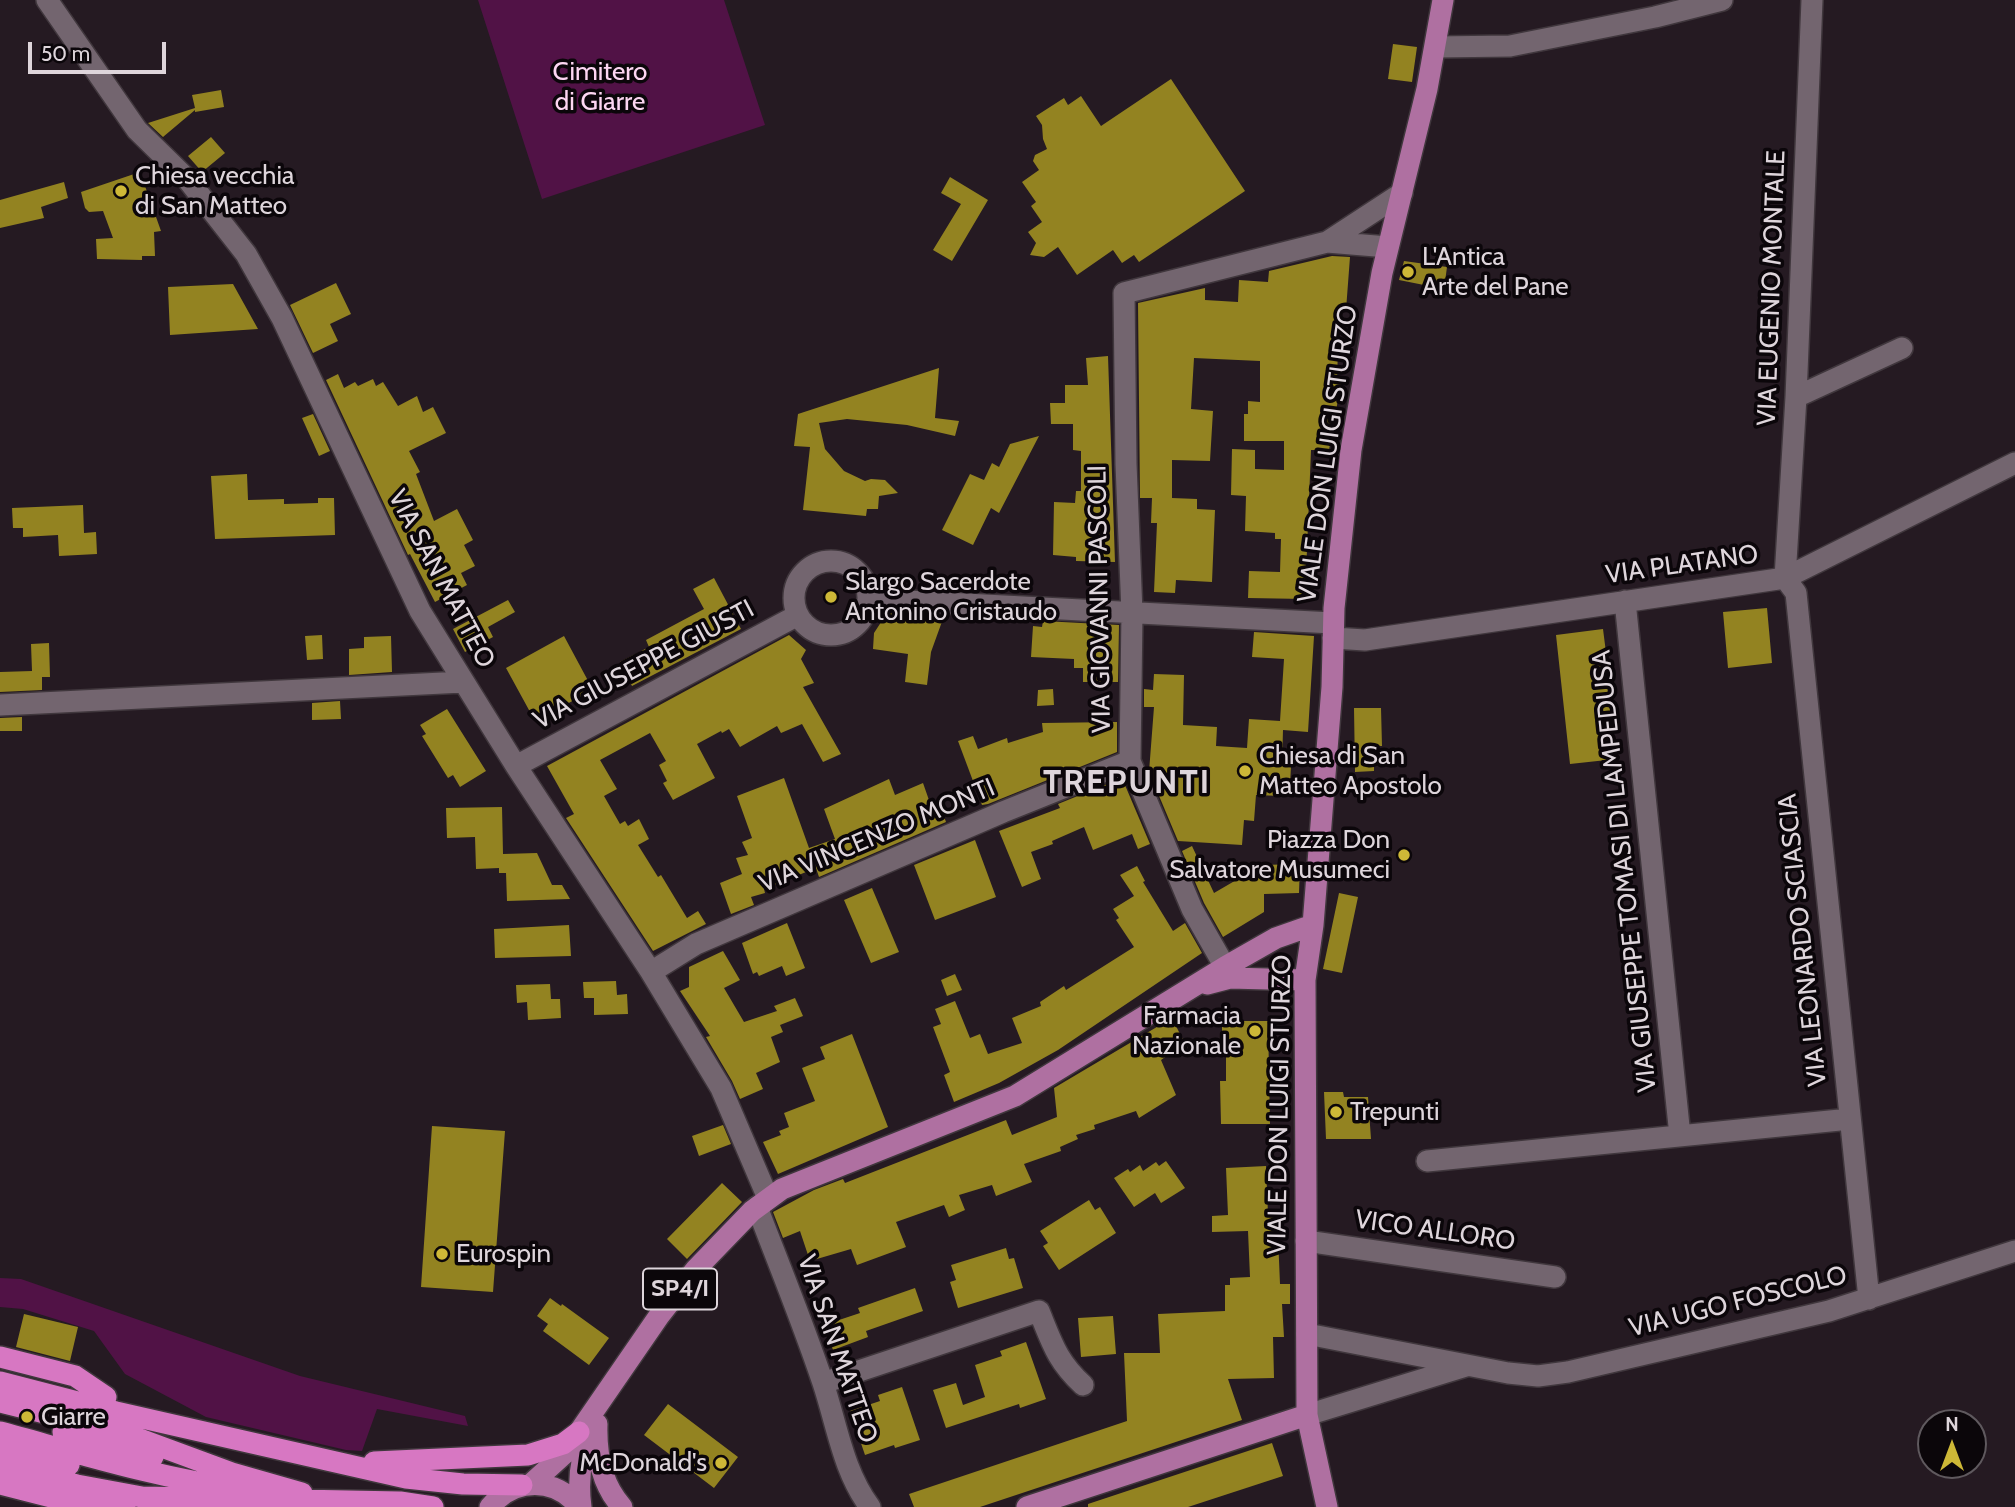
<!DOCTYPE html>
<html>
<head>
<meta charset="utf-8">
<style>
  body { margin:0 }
  #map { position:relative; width:2015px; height:1507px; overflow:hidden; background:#251a22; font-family:Cabin,sans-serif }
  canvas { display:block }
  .north { position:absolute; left:1917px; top:1409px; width:70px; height:70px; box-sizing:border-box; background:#0b060a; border:2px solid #5f595e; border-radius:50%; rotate:0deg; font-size:19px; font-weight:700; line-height:28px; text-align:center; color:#ded5db }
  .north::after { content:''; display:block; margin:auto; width:24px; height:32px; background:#ceb837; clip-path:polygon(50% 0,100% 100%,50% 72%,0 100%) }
  .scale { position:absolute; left:28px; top:42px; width:138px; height:32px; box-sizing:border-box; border:4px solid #ded5db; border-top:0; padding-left:9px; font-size:21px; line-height:24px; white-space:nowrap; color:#ded5db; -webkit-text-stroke:5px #0b060a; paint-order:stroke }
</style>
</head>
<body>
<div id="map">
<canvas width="2015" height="1507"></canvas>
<div class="north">N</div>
<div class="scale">50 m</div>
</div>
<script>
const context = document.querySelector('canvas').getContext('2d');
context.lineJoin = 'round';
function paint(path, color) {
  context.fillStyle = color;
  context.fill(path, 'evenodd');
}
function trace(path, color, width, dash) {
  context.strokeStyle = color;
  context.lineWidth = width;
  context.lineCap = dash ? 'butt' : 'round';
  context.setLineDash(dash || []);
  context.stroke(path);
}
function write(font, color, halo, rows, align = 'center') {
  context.font = font + ' Cabin,sans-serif';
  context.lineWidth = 7;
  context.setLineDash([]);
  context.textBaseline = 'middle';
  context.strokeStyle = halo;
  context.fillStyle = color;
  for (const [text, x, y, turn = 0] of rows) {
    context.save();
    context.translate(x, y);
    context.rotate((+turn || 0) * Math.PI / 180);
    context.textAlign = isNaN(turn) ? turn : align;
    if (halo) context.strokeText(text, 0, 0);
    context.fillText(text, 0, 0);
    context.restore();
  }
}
paint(new Path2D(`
  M478 0H724L765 125 542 199Z
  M0 1278 21 1279 300 1376 465 1416 468 1426 377 1409 362 1451 346 1450 206 1417 125 1374 94 1331 23 1309 0 1307Z`), '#511246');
paint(new Path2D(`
  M1393 44 1417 47 1412 82 1388 79Z
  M1171 79 1245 191 1139 262 1134 255 1122 263 1113 250 1077 275 1058 247 1044 257 1030 255 1036 243 1028 232 1042 222 1031 206 1036 202 1022 182 1039 170 1033 161 1035 155 1047 149 1043 139 1042 125 1036 116 1064 98 1068 105 1081 96 1101 126Z
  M221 90 224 107 195 112V110L163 137 148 123 195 108 192 95Z
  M211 137 225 153 202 172 188 156Z
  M140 172 161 231 154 232 155 256H142V260L97 259 96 239 113 238 103 211 89 212 85 208 81 192Z
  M950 177 988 200 952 261 933 250 961 204 941 193Z
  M64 182 68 198 41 207 44 218 0 228V200Z
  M1332 256 1350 257 1346 310H1339L1337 383H1341L1329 450H1311L1305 599 1248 598 1249 571 1280 572 1281 539H1275V533L1245 531 1246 496 1231 495 1232 449 1255 450V469L1284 470V441H1244V414H1248V401L1260 402V361L1194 358 1191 409 1213 411 1210 461 1172 460V498L1197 499V509L1215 510 1212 582 1176 580 1175 593 1154 592 1157 523H1151L1152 498H1140L1138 303 1205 288V300L1238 302 1239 280 1268 282 1269 271Z
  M1404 261 1447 267 1444 289 1399 280Z
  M336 283 351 314 330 324 338 341 313 353 290 305Z
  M233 284 258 329 170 335 168 287Z
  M1108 356 1115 562 1076 561V557L1053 555 1054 502 1075 503 1076 491H1081V451L1073 450V424H1051L1050 403H1065V385H1088L1086 358Z
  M939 368 935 418 959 421 955 436 907 425 847 419 819 423 825 449 844 471 865 481 871 479 885 480 898 493 879 496 878 509H867L866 516 803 510 810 447 794 446 798 414Z
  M338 374 344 388 355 382 358 386 373 379 376 386 383 382 398 406 417 396 423 412 433 407 446 433 409 451 420 472 416 474 434 521 457 509 473 540 464 545 475 566 461 573 467 585 435 602 410 554 408 555 326 380Z
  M313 414 330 451 319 456 302 418Z
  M1039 436 999 513 991 508 973 545 942 530 970 474 984 480 992 463 999 467 1010 444Z
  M247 474 248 500 284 499V504L318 503V498H334L335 535 215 539 211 476Z
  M83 505 84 533 96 532 97 554 59 556 58 535 23 537V528H13L12 508Z
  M714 578 741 629 632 686 620 662 649 647 646 640 704 609 693 589Z
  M508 600 515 612 488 627 493 637 465 652 453 629Z
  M1767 608 1772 663 1728 668 1723 612Z
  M887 613 944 616 931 652 927 685 905 682 908 654 873 649 874 633Z
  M1043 621 1119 625 1118 682H1083V668H1074V659L1031 657 1033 626 1042 627Z
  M1603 629 1610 684 1607 685 1616 759 1570 764 1556 635Z
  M1254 632 1314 636 1308 732 1283 730 1282 765 1291 766 1290 785H1282L1281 796 1256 795 1254 821 1244 820 1242 845 1178 841 1149 772 1154 707H1144V689L1153 690 1154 674 1184 675 1183 725 1217 727 1216 746 1247 748 1249 719 1280 721 1284 659 1252 657Z
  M322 635 323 659 307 660 305 636Z
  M789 635 806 650 801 659 814 683 803 687 841 754 823 762 802 724 781 733 777 726 740 747 729 729 722 733 721 731 697 744 715 778 673 800 663 783 667 781 659 765 666 761 650 733 600 760 617 789 604 796 620 824 625 821 628 826 639 819 649 839 638 845 658 877 661 875 687 918 698 911 706 924 653 951 566 818 574 814 547 766Z
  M391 636 392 672 349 675V649L364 648V637Z
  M564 636 593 690 535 721 506 668Z
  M49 643 50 677H42V690L0 692V672L32 671 31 644Z
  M1053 689 1054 705 1037 706 1038 690Z
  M340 701 341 719 312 720V703Z
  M1354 708H1381L1382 746H1374V771L1355 772Z
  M447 709 486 771 460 787 453 775 448 778 422 736 426 734 420 725Z
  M22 717V731H0V718Z
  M1117 722V752L988 804 982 805 958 741 973 736 978 749 1007 738 1008 743 1043 732 1042 723Z
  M784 778 809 848 835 839 824 809 889 779 895 795 923 783 930 803 938 800 946 822 819 877 816 868 764 889 765 893 751 897 754 905 731 914 720 883 742 874 736 858 748 855 742 842 752 838 737 796Z
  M1122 778 1150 844 1138 849 1132 834 1093 850 1084 827 1052 841 1053 844 1031 852 1041 879 1022 887 999 831 1060 808 1058 804Z
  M502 807 503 854 537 853 552 885H562L570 899 507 901 506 873H499V868L476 869 475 837 447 838 446 808Z
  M975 840 996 897 935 920 914 865Z
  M1192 846 1214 893 1262 865 1300 864 1299 893 1264 894V912L1223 937 1204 903 1182 851Z
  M1137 866 1145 881 1143 882 1173 931 1185 923 1202 953 1058 1050 999 1083 954 1102 944 1075 950 1072 933 1027 941 1024 935 1009 955 1001 970 1038 980 1034 988 1054 1022 1043 1012 1018 1041 1006 1040 1002 1064 986 1066 990 1134 947 1116 920 1119 918 1113 909 1134 896 1120 875Z
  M872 888 899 952 871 963 844 900Z
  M1339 893 1358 897 1342 973 1323 969Z
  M787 923 805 968 786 976 782 966 759 976 757 972 753 974 742 943Z
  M569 925 571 956 495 958 494 929Z
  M723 951 740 980 724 988 744 1022 777 1011 774 1006 795 998 803 1016 780 1025 783 1032 771 1037 780 1062 756 1073 763 1089 740 1099 732 1081 706 1037 710 1036 680 991 689 987V967Z
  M955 974 962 990 947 996 941 980Z
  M616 981 617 995 627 994 628 1014 594 1015V998H584L583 982Z
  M550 984 551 999H560L561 1018 528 1020 527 1002 517 1003 516 985Z
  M1222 1017H1242V1021H1268L1270 1124H1221L1220 1081H1226V1040H1222Z
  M1172 1018 1183 1040 1165 1048 1168 1055 1161 1060 1176 1095 1139 1118 1136 1111 1094 1125 1095 1129 1076 1135 1078 1139 1060 1147 1061 1151 1024 1164 1032 1182 996 1196 992 1185 959 1195 965 1210 949 1217 944 1205 896 1222 906 1247 857 1265 851 1249 810 1261 800 1231 783 1238 773 1212 814 1190 843 1179 845 1183 1006 1120 1012 1135 1057 1117 1054 1088Z
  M852 1034 888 1127 778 1174 763 1142 781 1135 779 1131 789 1127 784 1113 815 1101 802 1068 825 1059 820 1047Z
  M1324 1092H1343L1344 1097H1368L1371 1139H1326Z
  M723 1125 731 1144 699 1156 692 1136Z
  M432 1126 505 1131 493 1292 421 1287Z
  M1166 1161 1185 1188 1161 1203 1155 1193 1134 1207 1114 1178 1128 1169 1130 1172 1140 1165 1143 1171 1156 1162 1159 1166Z
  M1266 1166 1268 1214 1277 1213 1280 1284H1290V1304H1282L1284 1337H1273L1274 1378 1228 1379 1242 1420 980 1507H914L909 1494 1127 1421 1124 1353H1160L1158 1314 1225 1311V1285H1230V1278L1250 1277 1248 1231 1212 1232V1216L1228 1215 1226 1168Z
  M722 1183 742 1202 687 1259 667 1239Z
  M1089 1200 1095 1210 1100 1207 1116 1233 1059 1270 1043 1246 1048 1243 1040 1231Z
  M1006 1248 1009 1259 1014 1258 1023 1288 958 1308 950 1282 956 1280 951 1265Z
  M915 1288 923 1311 866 1331 868 1337 833 1350 824 1325 860 1313 858 1308Z
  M550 1298 561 1306 562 1304 609 1338 589 1365 543 1331 548 1324 537 1316Z
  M24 1314 78 1327 70 1361 16 1347Z
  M1113 1316 1116 1354 1081 1357 1078 1318Z
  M1026 1342 1046 1399 1020 1408 1019 1404 946 1428 933 1390 956 1383 963 1405 985 1397 975 1365 1002 1356 1000 1351Z
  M902 1387 920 1440 895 1448 894 1445 865 1455 850 1411 880 1401 878 1395Z
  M668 1404 738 1457 714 1488 644 1435Z
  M1272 1443 1283 1476 1188 1507H1088V1504Z`), '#938321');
const minor = new Path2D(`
  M47 0 137 130 188 180 246 254 282 318 420 611 516 766 651 972 721 1088 768 1198
  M1812 0 1796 397 1785 578 1796 593 1869 1299
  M1436 47 1510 46 1655 17 1722 0
  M1327 242 1402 193
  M1796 397 1902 348
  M794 598a37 37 0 1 1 74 0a37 37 0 1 1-74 0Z
  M868 599 1333 623
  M1625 601 1680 1136
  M1333 638 1365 640 1785 578 2015 463
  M0 705 463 682
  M516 766 798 615
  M1225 967 1192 909 1130 761 1132 613 1126 464 1124 293 1327 242 1388 247
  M651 972 696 944 1003 812 1130 761
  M1427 1161 1850 1119
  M757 1207C779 1265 803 1323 823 1383 837 1425 843 1471 870 1507
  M1306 1241 1555 1277
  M1307 1334 1508 1373 1538 1376 1568 1372 1829 1311 2015 1251
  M823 1383 1039 1311C1052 1343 1057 1361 1083 1385
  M1307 1415 1466 1366`);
const major = new Path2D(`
  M1207 984 1230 978 1305 980
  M597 1424C596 1454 601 1484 622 1507
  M531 1484 564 1454 659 1316 696 1269 752 1211 782 1189 1015 1096 1225 967 1276 938 1313 925
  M490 1507C514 1477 556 1477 579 1507
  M581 1507C577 1479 581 1454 592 1428
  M1027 1507 1307 1415
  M1327 1507 1307 1415 1305 980 1313 925 1332 687 1334 608 1351 450 1382 273 1427 89 1443 0`);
const highway = new Path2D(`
  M0 1357 75 1376 106 1397
  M0 1382 116 1412 406 1478 463 1484 522 1485
  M0 1402 121 1432 232 1473 302 1493
  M0 1432C78 1453 158 1478 239 1489
  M63 1432 153 1457
  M0 1449 69 1465
  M374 1462 528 1455 563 1444 579 1432
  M0 1466 77 1485 142 1497 400 1502 433 1507
  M0 1484 59 1499 125 1507`);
trace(minor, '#40373d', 24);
trace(major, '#40373d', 24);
trace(highway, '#40373d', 24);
trace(minor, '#73656f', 21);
trace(major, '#af70a1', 21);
trace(highway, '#d777c2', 21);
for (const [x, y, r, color] of [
  [121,191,7,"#ceb837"],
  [1408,272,7,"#ceb837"],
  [831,597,7,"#ceb837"],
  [1245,771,7,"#ceb837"],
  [1404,855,7,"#ceb837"],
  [1255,1031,7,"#ceb837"],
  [1336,1112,7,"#ceb837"],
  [442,1254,7,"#ceb837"],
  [27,1417,7,"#ceb837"],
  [721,1463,7,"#ceb837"]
]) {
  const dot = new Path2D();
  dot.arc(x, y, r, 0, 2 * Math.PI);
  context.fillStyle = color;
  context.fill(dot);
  trace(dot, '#0b060a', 2.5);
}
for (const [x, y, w] of [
  [680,1289,74]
]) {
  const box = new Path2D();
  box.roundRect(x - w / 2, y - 20.5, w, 41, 5);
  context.fillStyle = '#0b060a';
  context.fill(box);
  trace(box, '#ded5db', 2);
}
write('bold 24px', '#ded5db', null, [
  ["SP4/I",680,1289]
]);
write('26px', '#fdd6f2', '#0b060a', [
  ["Cimitero",600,72],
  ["di Giarre",600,102]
]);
write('26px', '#ded5db', '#0b060a', [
  ["Chiesa vecchia",135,176],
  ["di San Matteo",135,206],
  ["L'Antica",1422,257],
  ["Arte del Pane",1422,287],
  ["Slargo Sacerdote",845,582],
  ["Antonino Cristaudo",845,612],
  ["Chiesa di San",1259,756],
  ["Matteo Apostolo",1259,786],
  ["Piazza Don",1390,840,"right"],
  ["Salvatore Musumeci",1390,870,"right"],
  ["Farmacia",1241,1016,"right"],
  ["Nazionale",1241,1046,"right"],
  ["Trepunti",1350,1112],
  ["Eurospin",456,1254],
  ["Giarre",41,1417],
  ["McDonald's",707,1463,"right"]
], 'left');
write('26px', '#ded5db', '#0b060a', [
  ["VIA EUGENIO MONTALE",1772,288,-88],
  ["VIALE DON LUIGI STURZO",1328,454,-82],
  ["VIA PLATANO",1682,565,-8],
  ["VIA SAN MATTEO",441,579,62],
  ["VIA GIOVANNI PASCOLI",1100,599,-91],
  ["VIA GIUSEPPE GIUSTI",644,665,-28],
  ["VIA VINCENZO MONTI",877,836,-23],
  ["VIA GIUSEPPE TOMASI DI LAMPEDUSA",1625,871,-96],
  ["VIA LEONARDO SCIASCIA",1803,940,-96],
  ["VIALE DON LUIGI STURZO",1280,1105,-89],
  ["VICO ALLORO",1435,1231,8],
  ["VIA UGO FOSCOLO",1738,1302,-14],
  ["VIA SAN MATTEO",837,1349,71]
]);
context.letterSpacing = '2px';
write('bold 33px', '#ded5db', '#0b060a', [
  ["TREPUNTI",1127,783]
]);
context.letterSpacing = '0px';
</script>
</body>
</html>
